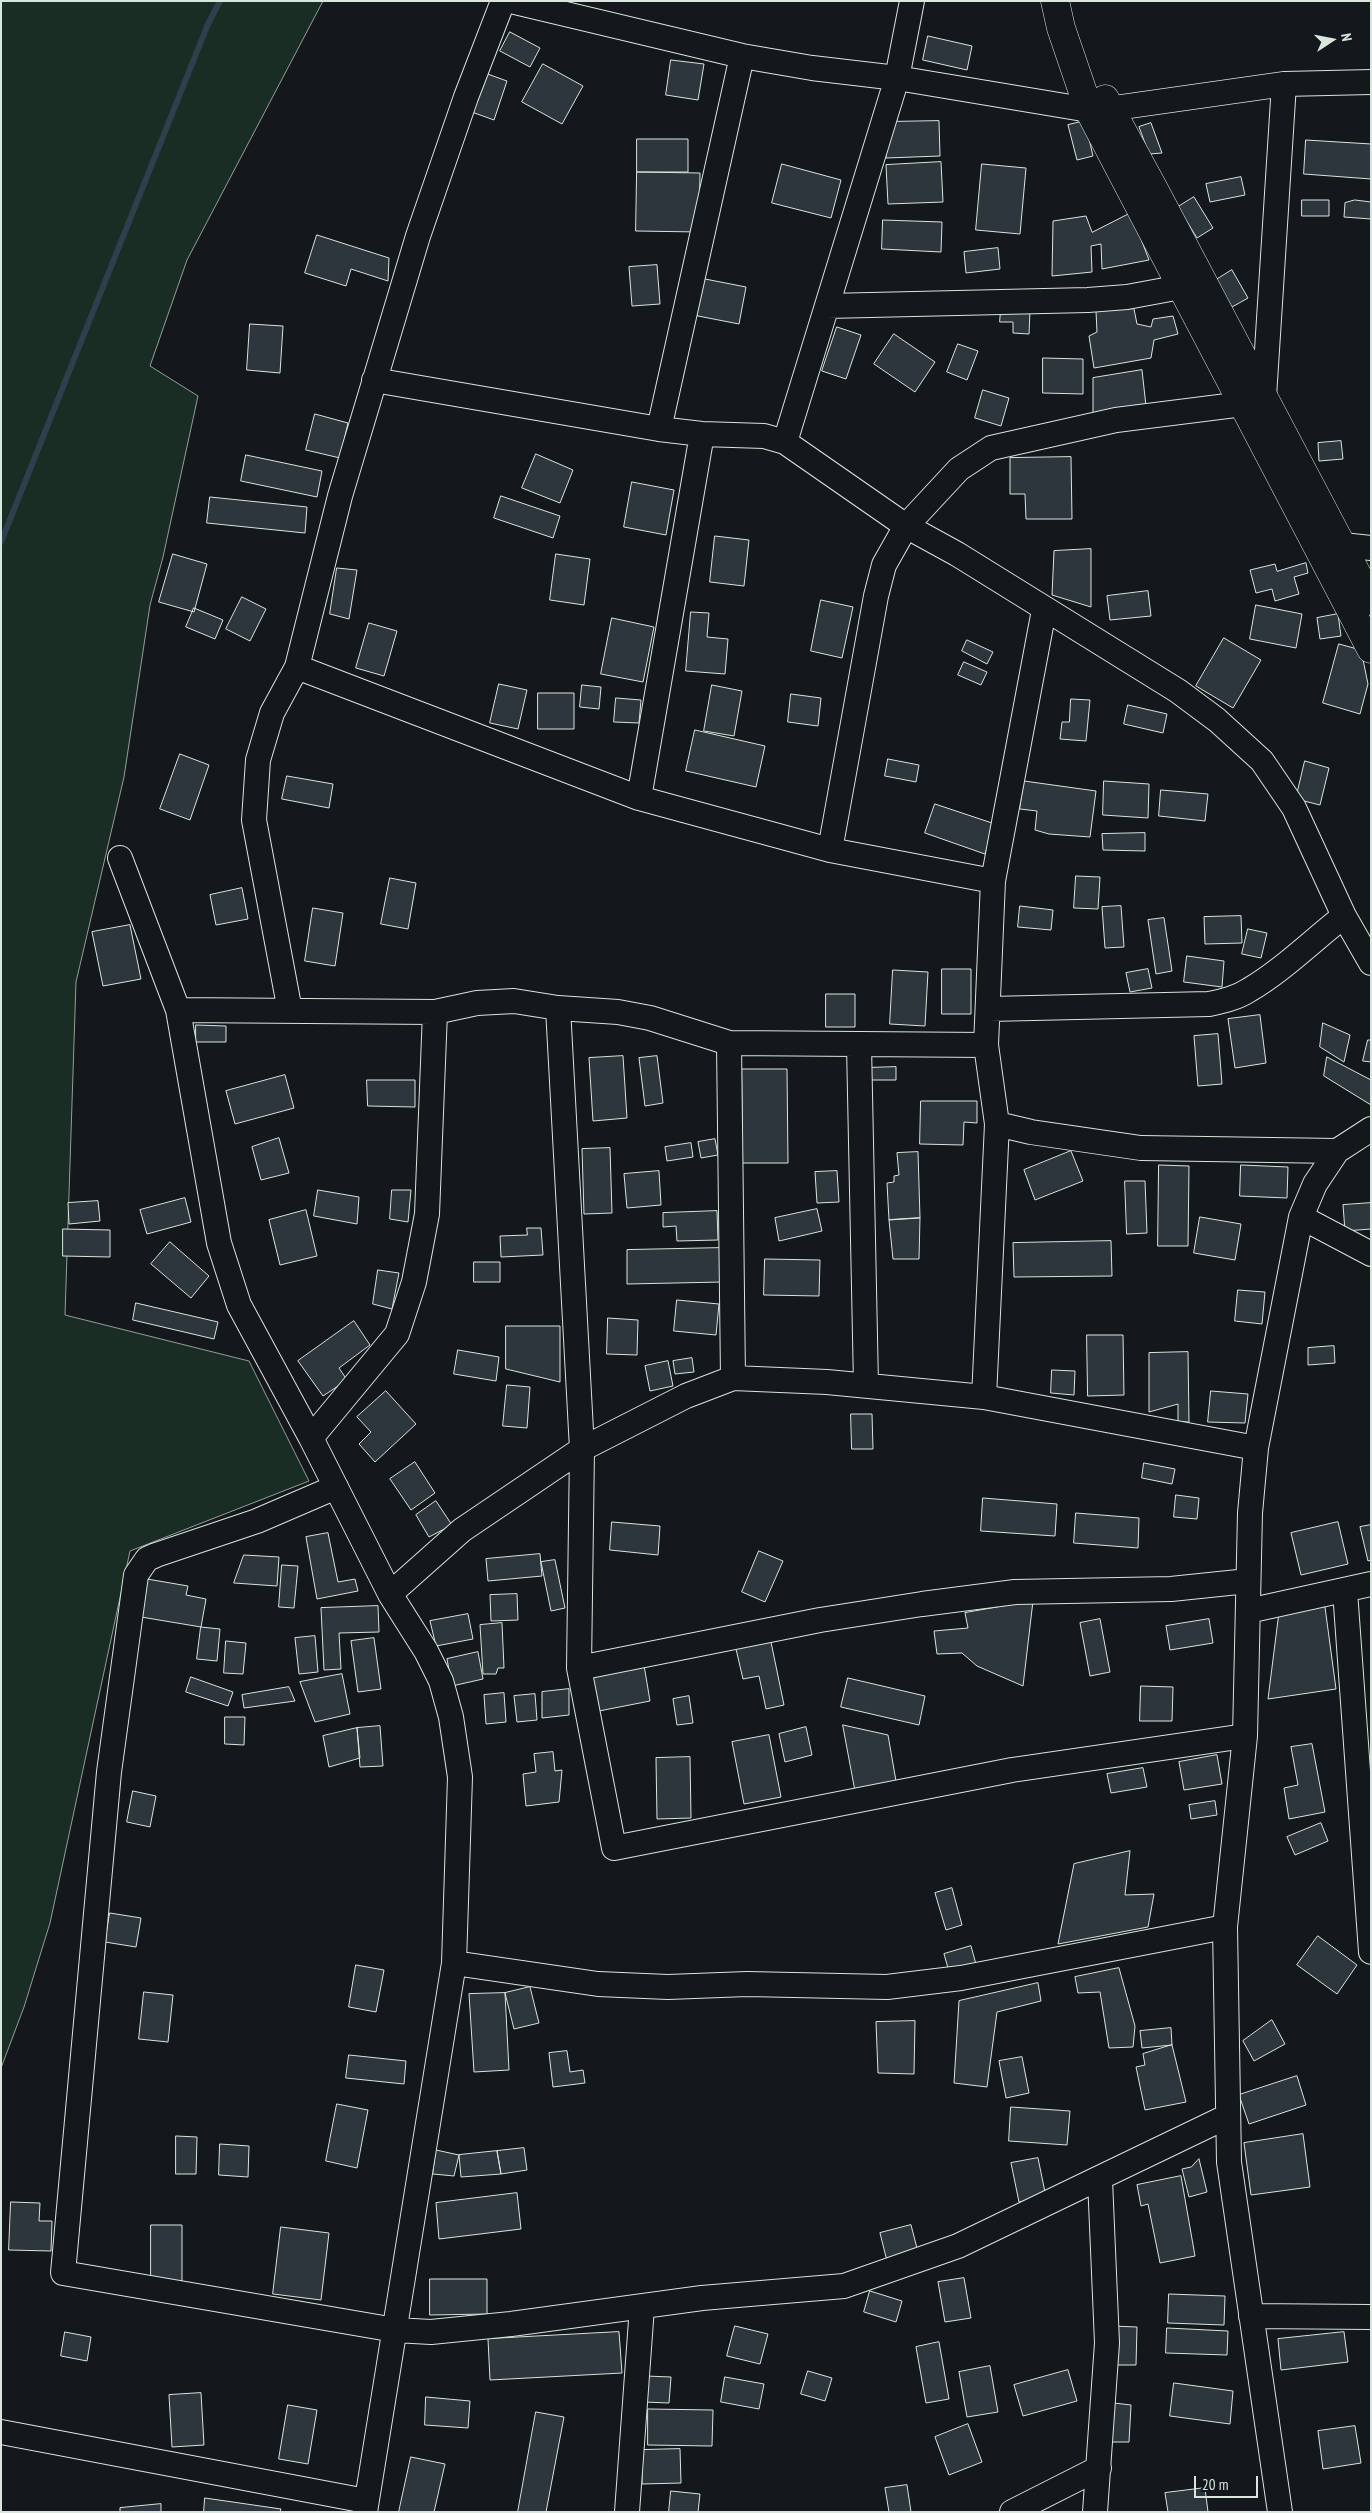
<!DOCTYPE html>
<html>
<head>
<meta charset="utf-8">
<style>
  body { margin:0 }
  #map { position:relative; width:1372px; height:2513px; overflow:hidden; background:#14181c; font-family:"PT Sans Narrow",sans-serif }
  canvas { display:block }
  .frame { position:absolute; inset:0; border:2px solid #d8e6dc; pointer-events:none }
  .north { position:absolute; left:1307px; top:15px; width:50px; height:50px; -webkit-text-stroke:4px #14181c; paint-order:stroke; rotate:79deg; font-size:14px; font-weight:700; line-height:20px; text-align:center; color:#d8e6dc }
  .north::after { content:''; display:block; margin:auto; width:18px; height:22px; background:#d8e6dc; clip-path:polygon(50% 0,100% 100%,50% 72%,0 100%) }
  .scale { position:absolute; left:1194px; top:2476px; width:64px; height:22px; box-sizing:border-box; border:2px solid #d8e6dc; border-top:0; padding-left:6px; font-size:15px; line-height:18px; white-space:nowrap; color:#d8e6dc; -webkit-text-stroke:4px #14181c; paint-order:stroke }
</style>
</head>
<body>
<div id="map">
<canvas width="1372" height="2513"></canvas>
<div class="frame"></div>
<div class="north">N</div>
<div class="scale">20 m</div>
</div>
<script>
const context = document.querySelector('canvas').getContext('2d');
context.lineJoin = 'round';
function paint(path, color) {
  context.fillStyle = color;
  context.fill(path, 'evenodd');
}
function trace(path, color, width, dash) {
  context.strokeStyle = color;
  context.lineWidth = width;
  context.lineCap = dash ? 'butt' : 'round';
  context.setLineDash(dash || []);
  context.stroke(path);
}
const green = new Path2D(`
  M1 1H323L187 260 150 366 198 396 163 557 150 605 124 777 76 982 65 1315 249 1361 309 1481 130 1551 50 1923 24 2007 1 2068Z`);
paint(green, '#1a2d24');
trace(green, '#939e99', 1);
trace(new Path2D(`
  M1 542 208 24 220 1`), '#2f3f4d', 6);
const building = new Path2D(`
  M510 32 540 48 530 67 500 51Z
  M928 36 972 46 967 70 923 60Z
  M671 60 704 64 698 100 666 95Z
  M543 64 583 86 562 124 522 102Z
  M482 72 507 81 494 120 469 111Z
  M939 121 940 156 886 158 885 122Z
  M1085 121 1093 156 1077 160 1068 125Z
  M1151 123 1162 153 1149 154 1139 127Z
  M637 139H688V172H637Z
  M1306 140 1371 144V179L1304 174Z
  M941 162 943 202 888 204 886 165Z
  M782 164 841 180 831 218 772 203Z
  M982 164 1026 168 1020 234 976 230Z
  M637 172 700 173 699 232 636 231Z
  M1241 177 1245 195 1210 202 1206 184Z
  M1194 197 1213 228 1197 238 1178 207Z
  M1302 200H1329V216H1302Z
  M1355 200 1371 202V219L1344 217 1345 203Z
  M1131 213 1149 260 1102 269 1101 244 1091 246 1092 272 1052 276 1053 221 1086 216 1092 232Z
  M883 220 942 222 941 252 882 249Z
  M317 235 389 258 388 281 351 269 346 286 305 273Z
  M998 248 1000 269 966 273 964 252Z
  M657 265 660 304 632 306 629 267Z
  M1232 270 1248 298 1232 307 1216 280Z
  M700 278 746 287 739 324 693 315Z
  M1134 309 1137 324 1151 327 1153 319 1173 316 1178 334 1154 340 1151 358 1094 368 1089 336 1097 332 1096 311Z
  M1001 310 1030 311 1029 334 1013 333V322H1000Z
  M250 324 283 326 280 373 247 370Z
  M837 327 861 335 846 379 822 371Z
  M894 334 935 362 915 392 874 364Z
  M958 344 978 351 967 380 947 372Z
  M1043 358 1083 359V394L1043 393Z
  M1142 370 1146 406 1093 416V378Z
  M983 390 1009 398 1001 426 975 418Z
  M315 414 348 423 340 458 306 450Z
  M1341 441 1343 459 1319 461 1318 443Z
  M536 454 573 470 560 503 522 488Z
  M246 455 322 471 317 497 241 481Z
  M1071 457 1072 519H1026L1025 494H1010V458Z
  M632 482 674 490 666 535 624 527Z
  M501 496 560 516 553 538 494 518Z
  M210 497 307 507 305 533 207 523Z
  M715 536 749 540 744 586 710 582Z
  M1091 549V607L1052 595 1054 551Z
  M173 554 207 564 194 612 159 602Z
  M556 554 590 559 584 605 550 600Z
  M1306 563 1308 573 1294 577 1299 594 1275 601 1272 589 1256 593 1250 570 1275 564 1277 571Z
  M337 568 357 570 349 619 330 614Z
  M1148 591 1151 616 1110 620 1107 596Z
  M242 597 266 609 250 641 226 629Z
  M821 600 853 607 842 658 811 651Z
  M1256 605 1302 614 1296 648 1250 639Z
  M194 608 223 620 215 639 186 627Z
  M691 612 709 613 707 637 728 639 725 674 686 671Z
  M1338 614 1341 636 1320 639 1317 618Z
  M612 618 654 627 643 682 601 674Z
  M369 623 397 631 384 676 356 668Z
  M1224 638 1261 660 1233 708 1196 686Z
  M967 640 993 652 987 664 962 651Z
  M1339 644 1361 650 1368 684 1360 714 1323 703Z
  M964 662 987 672 981 685 958 675Z
  M499 684 527 690 518 729 490 723Z
  M582 685 601 687 599 709 580 707Z
  M712 685 742 691 734 736 704 731Z
  M538 693H574V729H538Z
  M791 694 821 698 818 726 788 722Z
  M616 698 641 700 639 723 614 722Z
  M1071 699 1090 700 1086 741 1060 739 1062 722H1069Z
  M1128 705 1167 714 1163 733 1124 724Z
  M695 730 765 746 756 787 686 771Z
  M180 754 209 765 190 820 160 809Z
  M888 759 919 765 916 782 885 776Z
  M1305 761 1329 768 1320 805 1296 799Z
  M287 776 333 784 329 808 282 799Z
  M1024 781 1096 791 1090 837 1049 834 1035 830 1037 811 1020 809Z
  M1104 781 1149 784 1148 818 1103 815Z
  M1161 790 1208 794 1205 821 1159 816Z
  M935 804 995 824 985 854 925 833Z
  M1145 833V851L1103 850 1102 834Z
  M1076 876 1100 877 1098 909 1074 908Z
  M390 878 416 883 408 929 381 924Z
  M242 888 248 919 216 925 210 895Z
  M1020 906 1053 910 1051 930 1018 927Z
  M1121 906 1124 947 1105 948 1102 907Z
  M313 908 343 913 335 966 305 961Z
  M1241 916 1242 943 1205 944 1204 917Z
  M1164 918 1172 971 1156 974 1148 920Z
  M130 925 141 979 103 986 92 932Z
  M1248 929 1267 933 1261 958 1242 954Z
  M1187 956 1224 961 1222 987 1184 982Z
  M942 969H971V1014H942Z
  M1148 969 1152 988 1130 992 1126 973Z
  M893 970 928 972 925 1026 890 1024Z
  M826 994H855V1027H826Z
  M1260 1015 1266 1063 1235 1068 1228 1019Z
  M1323 1023 1350 1035 1344 1062 1320 1047Z
  M196 1025 226 1026V1042H196Z
  M1218 1034 1222 1084 1198 1086 1194 1036Z
  M1368 1040H1371V1062L1363 1061Z
  M623 1056 627 1118 593 1121 589 1058Z
  M657 1056 663 1103 645 1106 639 1058Z
  M1327 1057 1371 1080V1105L1324 1076Z
  M896 1067V1080H867L866 1068Z
  M742 1069H787L788 1163H743Z
  M285 1075 294 1108 235 1124 226 1091Z
  M367 1080H415V1107L368 1106Z
  M921 1101H977V1123L964 1122 963 1145 920 1144Z
  M279 1138 289 1173 261 1180 252 1147Z
  M715 1139 718 1155 701 1158 698 1142Z
  M691 1143 693 1157 667 1161 665 1147Z
  M610 1148 612 1213 584 1214 582 1149Z
  M1071 1151 1083 1181 1035 1200 1024 1170Z
  M918 1152 920 1218 889 1220 887 1183 894 1182V1176L899 1175 897 1153Z
  M1159 1165 1189 1166 1188 1246H1158Z
  M1241 1165 1288 1167 1287 1198 1240 1196Z
  M659 1171 661 1205 627 1208 624 1174Z
  M837 1171 839 1202 817 1203 815 1172Z
  M1125 1181H1145L1147 1233 1127 1234Z
  M318 1190 359 1197 357 1224 314 1216Z
  M392 1190H411L408 1222 390 1219Z
  M185 1198 191 1222 147 1234 140 1210Z
  M98 1201 100 1221 69 1224 68 1203Z
  M1371 1203V1229L1345 1231 1343 1205Z
  M817 1209 822 1231 779 1241 775 1218Z
  M306 1210 317 1256 280 1265 269 1220Z
  M717 1211 718 1240 677 1241 676 1226 663 1227V1213Z
  M1200 1217 1241 1224 1235 1260 1194 1253Z
  M920 1218 919 1259H893L889 1220Z
  M527 1228H541L543 1255 501 1257 500 1236 527 1235Z
  M63 1229 110 1230V1257L63 1256Z
  M1111 1241 1112 1276 1014 1277 1013 1243Z
  M170 1242 209 1276 191 1298 151 1264Z
  M721 1248 722 1282 627 1284V1250Z
  M765 1259 820 1260 819 1296 764 1295Z
  M474 1262H500V1282H474Z
  M378 1270 399 1273 392 1309 373 1304Z
  M1238 1290 1265 1292 1262 1324 1235 1321Z
  M677 1300 719 1304 716 1335 674 1331Z
  M136 1303 218 1322 214 1339 133 1320Z
  M608 1318 638 1320 637 1355 607 1354Z
  M354 1321 370 1345 339 1368 347 1380 323 1396 298 1361Z
  M506 1326H560V1382L506 1369Z
  M1087 1335H1123L1124 1395 1088 1396Z
  M1334 1346 1335 1363 1308 1365V1348Z
  M458 1350 499 1357 496 1381 454 1374Z
  M1188 1352 1189 1422H1178V1404L1149 1412V1353Z
  M692 1358 694 1372 675 1374 673 1361Z
  M668 1361 673 1386 650 1391 645 1366Z
  M1052 1370 1075 1371 1074 1395 1051 1393Z
  M507 1385 530 1387 527 1428 503 1426Z
  M386 1391 416 1424 375 1462 359 1444 371 1432 357 1417Z
  M1211 1391 1248 1394 1245 1423 1208 1422Z
  M851 1414H872L873 1449H852Z
  M415 1462 435 1493 411 1510 390 1479Z
  M1144 1463 1175 1469 1172 1484 1142 1478Z
  M1176 1495 1199 1498 1197 1519 1174 1517Z
  M983 1498 1057 1504 1055 1536 981 1531Z
  M436 1501 452 1525 429 1537 416 1515Z
  M1076 1513 1139 1518 1138 1548 1074 1543Z
  M612 1522 660 1526 658 1555 610 1550Z
  M1338 1522 1348 1564 1301 1575 1291 1533Z
  M1371 1525V1560L1368 1561 1360 1527Z
  M328 1533 338 1582 355 1579 358 1591 317 1599 306 1537Z
  M759 1551 783 1561 765 1602 742 1592Z
  M540 1554 542 1576 488 1581 486 1559Z
  M244 1555 279 1557 277 1586 234 1583Z
  M555 1560 565 1608 551 1611 541 1562Z
  M282 1565 298 1566 294 1608 279 1607Z
  M147 1579 188 1586 186 1595 206 1599 201 1627 141 1617Z
  M517 1594 518 1620 491 1621 490 1595Z
  M1033 1601 1023 1686 977 1666 962 1653 937 1654 934 1631 968 1628 965 1613Z
  M378 1606 379 1632 339 1633 341 1669 324 1670 321 1608Z
  M1325 1607 1336 1689 1268 1699 1279 1612Z
  M468 1614 473 1639 436 1646 430 1621Z
  M1100 1619 1110 1672 1090 1676 1080 1623Z
  M1209 1619 1213 1643 1170 1650 1166 1626Z
  M502 1623 504 1668H498L496 1674H483L480 1625Z
  M201 1627 220 1629 217 1661 197 1659Z
  M315 1636 318 1672 299 1674 295 1638Z
  M374 1638 381 1689 358 1692 351 1641Z
  M226 1641 246 1643 243 1674 224 1673Z
  M771 1642 784 1705 766 1709 759 1676 743 1679 736 1649Z
  M478 1652 483 1679 452 1686 447 1659Z
  M644 1665 650 1701 599 1711 592 1676Z
  M342 1674 350 1714 315 1722 300 1682Z
  M191 1677 233 1692 228 1706 186 1692Z
  M848 1678 925 1696 919 1725 841 1707Z
  M1141 1686 1173 1687 1172 1721H1140Z
  M289 1687 295 1701 244 1708 242 1695Z
  M569 1689V1715L542 1718V1692Z
  M504 1693 506 1722 486 1724 484 1695Z
  M535 1694 537 1720 517 1722 514 1696Z
  M689 1696 693 1723 677 1725 673 1699Z
  M225 1717H245L244 1745 225 1744Z
  M843 1725 888 1735 896 1781 855 1789Z
  M380 1726 383 1766 360 1767 357 1728Z
  M806 1727 812 1755 785 1762 779 1734Z
  M357 1728 360 1758 329 1767 323 1736Z
  M769 1735 781 1797 744 1804 732 1742Z
  M1312 1744 1325 1812 1289 1819 1284 1788 1298 1785 1291 1747Z
  M553 1752 555 1771 562 1770 559 1802 526 1806 523 1774 536 1772 534 1754Z
  M1217 1755 1222 1784 1184 1790 1179 1762Z
  M690 1757 691 1818 657 1819 656 1758Z
  M1143 1768 1147 1787 1111 1793 1107 1774Z
  M133 1791 156 1796 150 1827 127 1822Z
  M1215 1801 1217 1815 1191 1819 1189 1805Z
  M1321 1823 1328 1841 1295 1855 1287 1837Z
  M1130 1851 1125 1895 1154 1894 1148 1927 1058 1944 1074 1864Z
  M952 1888 962 1925 946 1930 935 1893Z
  M110 1913 141 1918 136 1947 105 1942Z
  M1318 1936 1357 1965 1337 1994 1297 1965Z
  M971 1946 977 1968 950 1975 944 1954Z
  M356 1965 384 1970 376 2012 349 2007Z
  M1119 1968 1135 2026 1133 2047 1109 2048 1100 1992 1078 1993 1075 1977Z
  M1038 1983 1041 2001 997 2012 987 2087 954 2083 959 2001Z
  M530 1987 539 2023 514 2029 505 1993Z
  M144 1992 173 1995 168 2042 139 2039Z
  M505 1993 509 2070 474 2072 469 1994Z
  M1272 2020 1285 2044 1254 2061 1243 2041Z
  M915 2021 914 2074 878 2073 876 2022Z
  M1171 2028 1172 2045 1142 2048 1140 2031Z
  M1172 2045 1186 2102 1145 2110 1136 2067 1145 2065 1143 2054Z
  M567 2051 570 2072 583 2070 585 2083 553 2087 549 2053Z
  M349 2055 406 2061 404 2084 346 2078Z
  M1022 2057 1029 2093 1006 2098 999 2061Z
  M1297 2076 1306 2105 1249 2124 1239 2095Z
  M337 2104 368 2110 357 2168 326 2161Z
  M1011 2107 1070 2111 1067 2145 1009 2141Z
  M1303 2134 1310 2187 1251 2195 1244 2143Z
  M176 2136 197 2137 196 2174H176Z
  M220 2144 249 2146 248 2177 219 2175Z
  M524 2148 527 2170 501 2174 497 2151Z
  M436 2150 459 2155 454 2176 433 2174Z
  M497 2151 501 2174 461 2177 459 2155Z
  M1038 2158 1046 2197 1019 2202 1011 2163Z
  M1199 2159 1207 2192 1189 2197 1182 2169 1191 2167Z
  M1181 2176 1195 2256 1160 2263 1148 2204 1141 2206 1137 2185Z
  M517 2193 521 2229 439 2239 436 2203Z
  M11 2202 40 2203 39 2221H52L51 2251 9 2250Z
  M151 2225H182V2281H151Z
  M911 2225 918 2252 887 2261 880 2233Z
  M281 2227 329 2233 321 2300 273 2294Z
  M964 2278 971 2318 945 2322 938 2282Z
  M430 2279H487V2314L430 2315Z
  M870 2291 902 2301 896 2322 864 2312Z
  M1169 2294 1225 2296 1224 2325 1168 2323Z
  M735 2326 768 2334 760 2364 727 2356Z
  M1112 2326 1137 2327 1136 2365H1110Z
  M1167 2328 1228 2331 1227 2355 1166 2353Z
  M65 2332 91 2337 87 2361 61 2356Z
  M619 2332 622 2373 490 2380 488 2339Z
  M1344 2332 1348 2362 1281 2370 1278 2339Z
  M939 2342 949 2399 926 2403 916 2347Z
  M990 2366 998 2412 967 2417 959 2372Z
  M1068 2370 1077 2401 1023 2416 1014 2385Z
  M808 2371 832 2378 825 2401 801 2394Z
  M646 2376 671 2377 669 2403 644 2402Z
  M725 2377 764 2384 759 2409 721 2402Z
  M1174 2383 1233 2391 1230 2424 1170 2416Z
  M201 2393 204 2445 172 2447 169 2395Z
  M426 2397 470 2401 468 2428 425 2425Z
  M1114 2403 1131 2405 1129 2442H1112Z
  M288 2405 317 2410 308 2464 279 2459Z
  M648 2409 713 2410 712 2446 648 2445Z
  M536 2412 564 2417 546 2512H518Z
  M968 2424 982 2462 949 2475 935 2437Z
  M1355 2426 1361 2463 1323 2469 1318 2431Z
  M680 2449 681 2483 642 2484V2450Z
  M411 2457 445 2464 434 2512H399Z
  M907 2485 911 2512H889L885 2488Z
  M1205 2488 1208 2512H1168L1165 2493Z
  M671 2491 700 2494 698 2512H669Z
  M205 2498 281 2509 280 2512H204Z
  M161 2504V2512H120V2508Z`);
paint(building, '#2c363c');
trace(building, '#d8e6dc', 1);
const minor = new Path2D(`
  M511 1 742 56 812 68 897 78 1089 110
  M1108 109 1284 84 1371 82
  M827 306 1088 300 1127 297 1181 287
  M374 380 659 429 702 434 764 436 785 442 906 526 957 554 1178 691 1217 720 1262 761 1294 808 1344 916 1371 963
  M1264 397 1284 84
  M659 429 742 56
  M785 442 897 78 912 1
  M1342 545 1371 548
  M297 667 639 798 830 850 993 881
  M639 798 702 434
  M830 850 876 596 884 565 906 526 959 469 991 448 1116 420 1243 404
  M120 858 178 1010 219 1243 239 1305 311 1438 390 1594 426 1651 441 1681 451 1717 460 1777 454 1963 365 2512
  M558 1008 582 1449 579 1668 614 1848 1012 1770 1245 1736
  M989 1009 1209 1004C1223 1001 1237 998 1249 990 1283 970 1313 940 1344 916
  M178 1010 435 1012 477 1003 514 1001 558 1008 618 1012 650 1018 729 1043 986 1045
  M290 1011 254 820 258 760 272 713 297 667 340 496 418 236 466 97 503 1
  M729 1043 733 1378
  M859 1045 866 1385
  M997 1124 1031 1132 1141 1148 1337 1151
  M1301 1217 1371 1254
  M984 1397 997 1124 986 1045 993 881 1044 610
  M311 1438 397 1334 414 1282 427 1214 435 1012
  M336 1487 257 1521 156 1555 147 1559 136 1575 109 1772 63 2273 395 2330 431 2332 511 2324 702 2298 844 2286 958 2246 1226 2117
  M1345 1591 1371 1952
  M390 1594 462 1530 582 1449 686 1396 733 1378 827 1382 984 1397 1256 1448
  M1248 1611 1371 1584
  M579 1668 820 1620 922 1604 1015 1592 1171 1589 1248 1581
  M454 1963 598 1984 668 1987 747 1984 887 1987 961 1978 1225 1927
  M1251 2316 1371 2317
  M1 2432 366 2501
  M627 2512 642 2307
  M1012 2512 1099 2468
  M1095 2512 1107 2343 1100 2180
  M1280 2512 1229 2162 1225 1927 1245 1736 1250 1513 1256 1448 1301 1217 1315 1184 1337 1151 1371 1129`);
const major = new Path2D(`
  M1055 1 1061 28 1089 110 1371 649
  M1105 99 1157 195 1371 601`);
trace(minor, '#d8e6dc', 26);
trace(major, '#d8e6dc', 29);
trace(minor, '#14181c', 24);
trace(major, '#14181c', 28);
</script>
</body>
</html>
